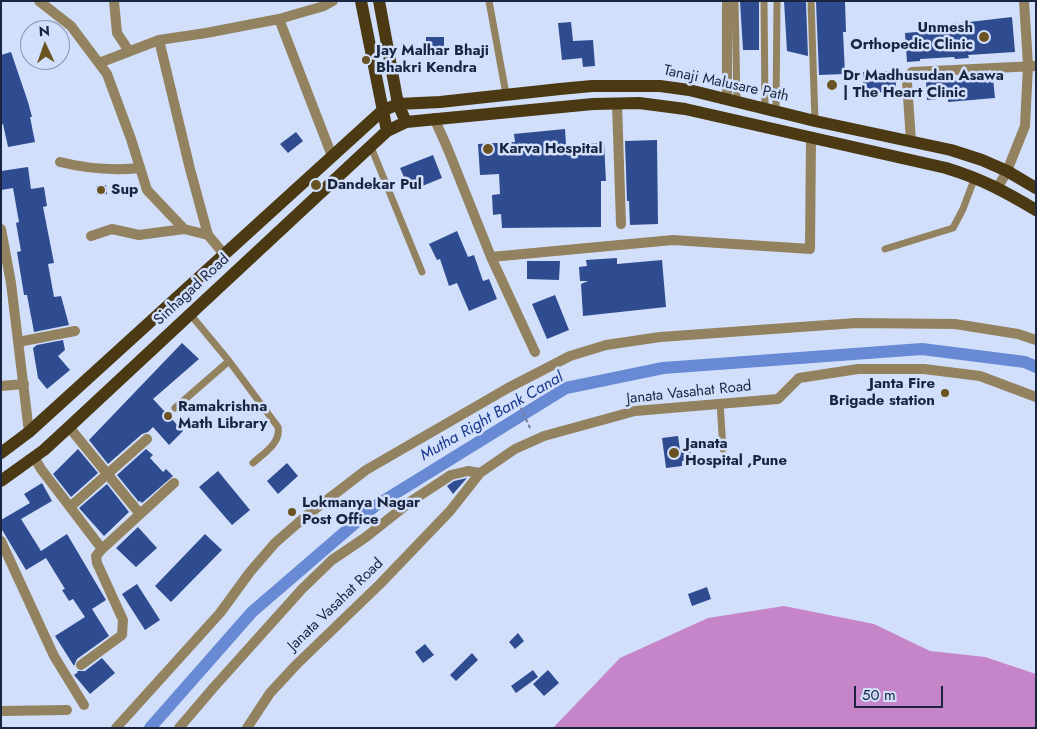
<!DOCTYPE html>
<html>
<head>
<meta charset="utf-8">
<style>
  body { margin:0 }
  #map { position:relative; width:1037px; height:729px; overflow:hidden; background:#d1dffb; font-family:Jost,sans-serif }
  canvas { display:block }
  .frame { position:absolute; inset:0; border:2px solid #19253f; pointer-events:none }
  .north { position:absolute; left:20px; top:20px; width:50px; height:50px; box-sizing:border-box; background:#d1dffb; border:1px solid #8795b0; border-radius:50%; rotate:357deg; font-size:14px; font-weight:700; line-height:20px; text-align:center; color:#19253f }
  .north::after { content:''; display:block; margin:auto; width:18px; height:22px; background:#695322; clip-path:polygon(50% 0,100% 100%,50% 72%,0 100%) }
  .scale { position:absolute; left:854px; top:686px; width:89px; height:22px; box-sizing:border-box; border:2px solid #19253f; border-top:0; padding-left:6px; font-size:15px; line-height:18px; white-space:nowrap; color:#19253f; -webkit-text-stroke:4px #d1dffb; paint-order:stroke }
</style>
</head>
<body>
<div id="map">
<canvas width="1037" height="729"></canvas>
<div class="frame"></div>
<div class="north">N</div>
<div class="scale">50 m</div>
</div>
<script>
const context = document.querySelector('canvas').getContext('2d');
context.lineJoin = 'round';
function paint(path, color) {
  context.fillStyle = color;
  context.fill(path, 'evenodd');
}
function trace(path, color, width, dash) {
  context.strokeStyle = color;
  context.lineWidth = width;
  context.lineCap = dash ? 'butt' : 'round';
  context.setLineDash(dash || []);
  context.stroke(path);
}
function write(font, color, halo, rows, align = 'center') {
  context.font = font + ' Jost,sans-serif';
  context.lineWidth = 5;
  context.setLineDash([]);
  context.textBaseline = 'middle';
  context.strokeStyle = halo;
  context.fillStyle = color;
  for (const [text, x, y, turn = 0] of rows) {
    context.save();
    context.translate(x, y);
    context.rotate((+turn || 0) * Math.PI / 180);
    context.textAlign = isNaN(turn) ? turn : align;
    if (halo) context.strokeText(text, 0, 0);
    context.fillText(text, 0, 0);
    context.restore();
  }
}
paint(new Path2D(`
  M784 606 874 624 930 651 985 657 1036 674V728H553L620 658 708 618Z`), '#c585c8');
trace(new Path2D(`
  M150 728 252 612 375 506 566 388 663 368 922 349 1025 362 1036 367`), '#6889d3', 12);
paint(new Path2D(`
  M740 1H759V50H743Z
  M784 1H805L806 3 808 56 787 51Z
  M845 1 846 32H843L845 74 819 75 816 2Z
  M1012 17 1015 52 968 55 969 58 955 59 954 57 920 59V61L907 62 905 33 952 29V24Z
  M571 22 573 41 593 40 595 66 583 67 582 58 562 60 558 23Z
  M426 37H444V51H426Z
  M11 52 28 102 32 117H30L35 142 8 147 3 124 1 125V55Z
  M896 71V92L864 93 863 72Z
  M993 78 995 98 948 102V98L927 100 926 82Z
  M565 129 566 145 604 143 606 181H601V227L502 228 501 214 493 215 492 195 500 194 499 174 480 175 478 144 515 142 514 134Z
  M296 132 303 141 288 153 280 144Z
  M657 140 658 224 630 225 629 201H627L625 141Z
  M433 155 442 178 410 191 400 168Z
  M28 167 31 189 44 187 47 206 43 207 54 263 48 264 54 297 61 296 69 325 34 332 27 295H24L17 252 21 251 16 223 19 222 13 188 1 190V171Z
  M106 185 107 194 97 195 96 186Z
  M457 231 468 257 474 255 483 281 489 279 497 299 469 311 457 283 449 286 440 259 437 260 429 244Z
  M617 258V264L662 260 666 307 583 316 581 284 588 281H580L579 267 587 266 586 260Z
  M527 261H560L559 280 527 279Z
  M555 295 569 330 547 339 532 304Z
  M63 340 65 350 58 356 70 370 47 389 38 378 33 348 37 345Z
  M182 343 199 359 153 399 183 431 169 445 153 427 148 432 142 434 108 464 89 440Z
  M678 436 680 450 690 448 691 460 682 461V466L666 468 662 438Z
  M78 449 98 473 71 497 53 474Z
  M146 449 153 455 150 458 163 472 166 469 173 476 142 503 140 501 139 502 117 475Z
  M287 463 298 476 278 494 267 481Z
  M218 471 250 510 232 525 199 487Z
  M467 478 453 494 447 486 454 481Z
  M42 483 52 501 21 519 41 551 67 534 106 600 92 609 109 636 77 659 74 666 55 636 85 617 73 599 69 601 62 590 65 589 46 558 26 570 1 528V520L30 503 24 494Z
  M107 484 129 512 104 536 79 508Z
  M138 527 157 548 136 567 116 548Z
  M205 534 222 550 171 602 155 586Z
  M137 584 160 620 145 630 122 594Z
  M707 587 711 599 692 606 688 594Z
  M518 633 524 641 515 649 509 642Z
  M425 644 434 655 423 663 415 652Z
  M472 653 478 660 456 681 450 675Z
  M102 658 115 673 90 694 74 675 78 672 77 671H85Z
  M533 670 538 677 516 693 511 686Z
  M548 670 559 683 544 696 533 684Z`), '#304c91');
trace(new Path2D(`
  M515 395 531 430`), '#73809b', 2, [4, 2.5]);
trace(new Path2D(`
  M489 1 506 94
  M735 1 737 101
  M764 1 765 108
  M811 1 815 121
  M776 111 777 1
  M371 147 422 272
  M885 249 953 228 963 209 975 177
  M190 314 229 361 278 427C281 443 264 453 253 463
  M720 403 723 449
  M175 408 229 361`), '#93825f', 7);
trace(new Path2D(`
  M39 1 71 26 107 74 131 139 147 190 184 229 208 235
  M114 1 117 33 129 51
  M279 19 332 156
  M159 40 190 169 208 235 224 254
  M99 63 159 40 206 33 279 19 324 6 333 1
  M727 99V1
  M617 104 621 224
  M434 118 447 147 491 257 535 352
  M911 141 907 82 908 76 912 72 1036 66
  M60 162C88 169 111 171 140 168
  M998 187 1007 171 1025 126 1028 65 1024 1
  M1 229 11 283 29 432
  M91 236 112 229 139 235 184 229
  M491 257 673 240 810 249 811 137
  M18 342 75 331
  M1 386 24 384
  M69 427 140 514
  M34 457 41 469 102 549
  M70 507 147 439
  M1 541 54 656 84 705
  M81 665 122 635 123 620 97 563 96 556 102 549 174 483
  M1 711 67 710
  M116 728 220 613 250 572 275 543 306 516 366 470 508 388 570 356 606 345 660 337 856 323 955 324 1018 334 1036 340
  M179 728 214 687 302 589 332 560 366 537 410 502 451 475 468 471 480 473
  M247 728 270 693 297 664 380 584 450 511 480 473 515 449 544 436 635 411 778 399 799 378 858 369H924L980 376 1036 397`), '#93825f', 10);
trace(new Path2D(`
  M361 1 387 131
  M379 1 398 104 406 122
  M1 453 29 432 382 111 398 104 440 102 560 89 592 86H660L689 90 815 121 951 150 982 160 1007 171 1036 188
  M1 481 44 450 69 427 387 131 406 122 593 104 639 103 685 109 946 168C982 179 1004 191 1036 210`), '#4a3912', 12);
for (const [x, y, r, color] of [
  [984,37,6,"#695322"],
  [366,60,5,"#695322"],
  [832,85,6,"#695322"],
  [488,149,6,"#695322"],
  [316,185,6,"#695322"],
  [101,190,5,"#695322"],
  [945,393,5,"#695322"],
  [168,416,5,"#695322"],
  [674,453,6,"#695322"],
  [292,512,5,"#695322"]
]) {
  const dot = new Path2D();
  dot.arc(x, y, r, 0, 2 * Math.PI);
  context.fillStyle = color;
  context.fill(dot);
  trace(dot, '#d1dffb', 2);
}
write('bold 15px', '#19253f', '#d1dffb', [
  ["Unmesh",973,28,"right"],
  ["Orthopedic Clinic",973,45,"right"],
  ["Jay Malhar Bhaji",376,51],
  ["Bhakri Kendra",376,68],
  ["Dr Madhusudan Asawa",843,76],
  ["| The Heart Clinic",843,93],
  ["Karva Hospital",499,149],
  ["Dandekar Pul",327,185],
  ["Sup",111,190],
  ["Janta Fire",935,384,"right"],
  ["Brigade station",935,401,"right"],
  ["Ramakrishna",178,407],
  ["Math Library",178,424],
  ["Janata",685,444],
  ["Hospital ,Pune",685,461],
  ["Lokmanya Nagar",302,503],
  ["Post Office",302,520]
], 'left');
write('15px', '#19253f', '#d1dffb', [
  ["Tanaji Malusare Path",726,84,12],
  ["Sinhagad Road",192,290,-43],
  ["Janata Vasahat Road",689,393,-6],
  ["Janata Vasahat Road",336,605,-44]
]);
write('italic 16px', '#19378d', '#d1dffb', [
  ["Mutha Right Bank Canal",492,417,-30]
]);
</script>
</body>
</html>
